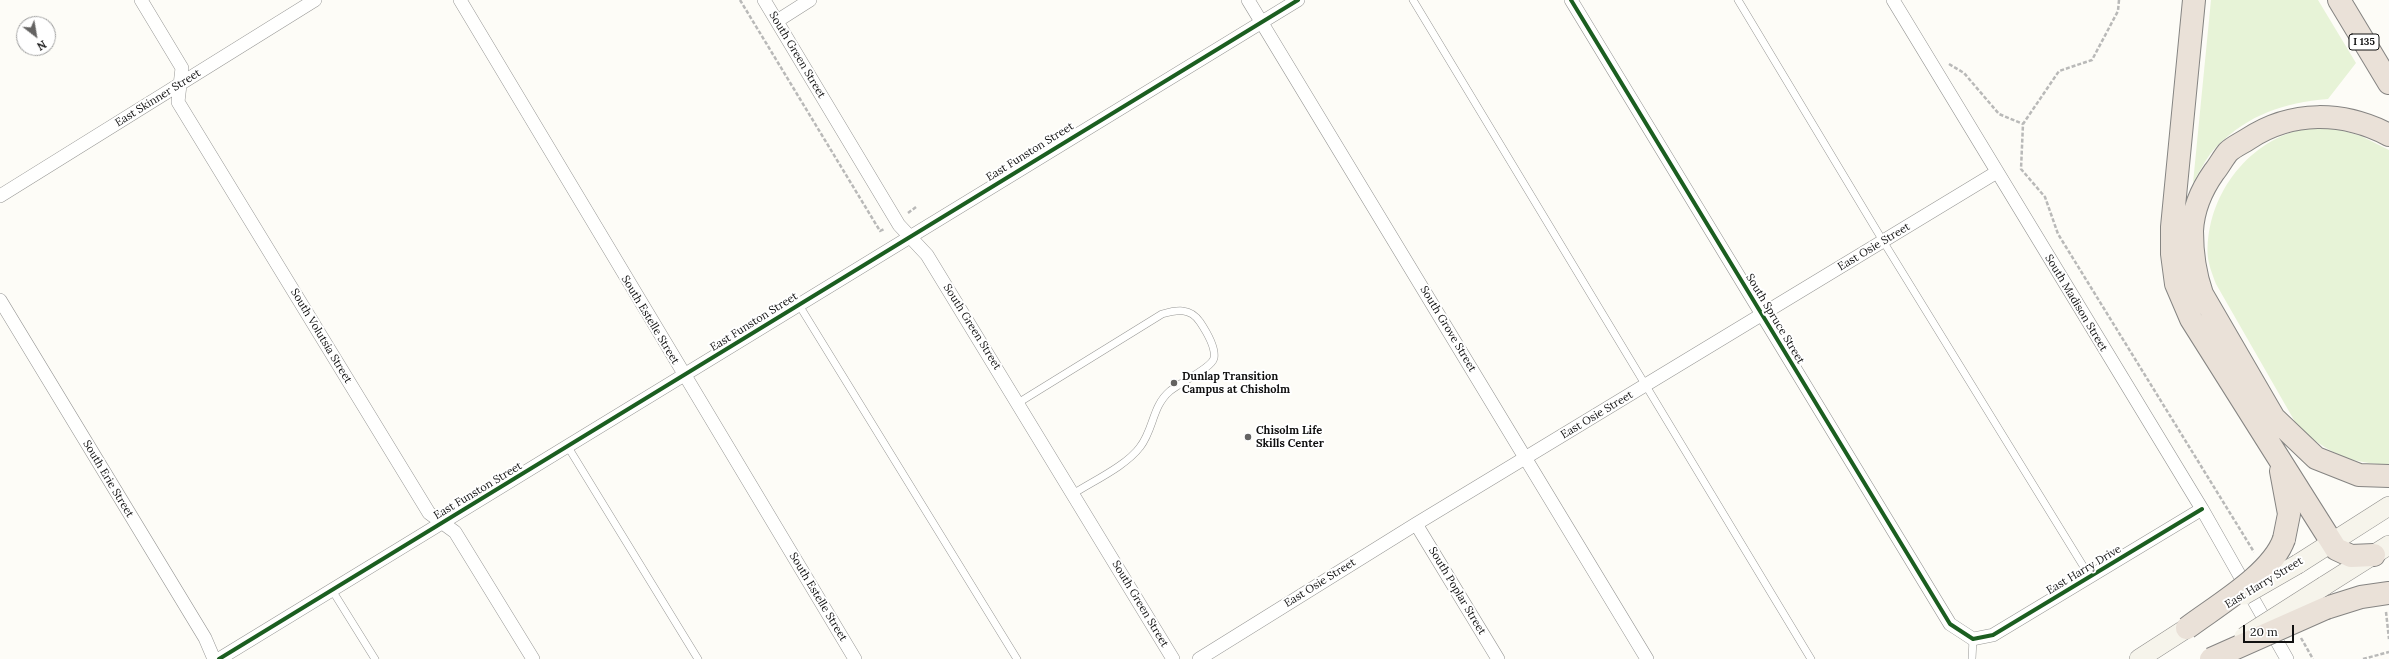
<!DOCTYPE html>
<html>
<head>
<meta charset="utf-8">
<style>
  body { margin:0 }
  #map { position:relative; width:2389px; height:659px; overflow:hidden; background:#fdfcf7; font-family:Lora,serif }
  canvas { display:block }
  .north { position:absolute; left:16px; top:16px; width:40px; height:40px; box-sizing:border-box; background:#fff; border:1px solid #a0a0a0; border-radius:50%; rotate:149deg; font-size:11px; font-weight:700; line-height:16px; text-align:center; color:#111 }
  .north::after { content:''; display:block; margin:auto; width:14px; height:18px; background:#646362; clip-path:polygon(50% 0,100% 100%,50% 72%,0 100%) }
  .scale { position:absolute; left:2243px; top:625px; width:51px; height:18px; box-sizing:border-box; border:2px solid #111; border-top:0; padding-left:5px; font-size:12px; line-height:14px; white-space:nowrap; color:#111; -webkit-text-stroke:3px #fff; paint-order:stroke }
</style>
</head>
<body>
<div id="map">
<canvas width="2389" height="659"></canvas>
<div class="north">N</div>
<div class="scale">20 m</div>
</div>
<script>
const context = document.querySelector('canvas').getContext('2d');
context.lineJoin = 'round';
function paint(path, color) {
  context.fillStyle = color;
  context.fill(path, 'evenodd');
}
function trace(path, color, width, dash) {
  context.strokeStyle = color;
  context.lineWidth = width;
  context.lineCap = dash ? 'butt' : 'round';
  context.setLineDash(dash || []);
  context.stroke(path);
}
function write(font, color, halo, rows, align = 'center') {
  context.font = font + ' Lora,serif';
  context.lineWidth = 4;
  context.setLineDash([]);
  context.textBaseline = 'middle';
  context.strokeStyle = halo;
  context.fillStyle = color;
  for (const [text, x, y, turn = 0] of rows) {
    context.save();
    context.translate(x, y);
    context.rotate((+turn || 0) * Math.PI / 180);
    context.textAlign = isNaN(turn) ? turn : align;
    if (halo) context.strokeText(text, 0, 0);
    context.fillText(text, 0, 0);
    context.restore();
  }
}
paint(new Path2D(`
  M2211 0H2318L2356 63 2328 99C2283 103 2250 114 2217 146 2207 156 2200 171 2193 183Z
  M2333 128 2361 136 2389 150V464C2352 465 2325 451 2298 427L2216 284C2213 276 2209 266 2208 258 2204 203 2242 146 2296 131 2307 128 2321 129 2333 128Z`), '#e7f3d7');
const lane = new Path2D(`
  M1413 0 1811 659
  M1738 0 1883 241 2090 577
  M799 305 1017 659
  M1018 403 1162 314C1176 310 1190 307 1200 322 1206 331 1216 347 1214 358 1212 368 1179 383 1170 391 1152 406 1154 429 1140 447 1126 466 1093 481 1073 494
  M568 447 698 659
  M332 590 375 659
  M1972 659 1973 639`);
const street = new Path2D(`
  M141 0 182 68 178 102 429 513 455 532 533 659
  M460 0 855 659
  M764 0 899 225 927 255 1173 659
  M1248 0 1647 659
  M1571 0 1950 624 1973 639 1993 635 2202 509
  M1893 0 2202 509 2287 659
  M777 21 810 0
  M0 196 315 0
  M0 300 205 638 214 659
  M1416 524 1498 659
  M219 659 1298 0
  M1199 659 1416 524 1997 172`);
const secondary = new Path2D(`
  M2298 564 2389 506
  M2324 586 2389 545
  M2139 659 2187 628`);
const highway = new Path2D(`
  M2194 0 2172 227V254L2176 284 2191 319 2336 549 2351 556 2374 555
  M2339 0 2389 83
  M2389 135C2343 111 2292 110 2248 139 2242 143 2233 147 2228 152 2223 158 2219 166 2214 172 2202 189 2193 210 2192 231 2192 253 2195 274 2202 294L2274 418 2316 458 2359 475 2389 476
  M2281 471 2289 514 2284 539
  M2326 608 2361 597 2389 593`);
trace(lane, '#979795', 8);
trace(street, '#979795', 14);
trace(secondary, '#8e8d8b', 20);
trace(highway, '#858482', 24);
trace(new Path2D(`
  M740 0 880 231 884 229
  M2119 0 2118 11 2092 60 2059 71 2023 124 2021 169 2045 197 2058 234 2254 552
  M1949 64 1964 73 1999 114 2023 124
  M908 213 916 207
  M2386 612 2389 639
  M2301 638 2313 659
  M2363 659 2389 652`), '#b9b9b8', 2.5, [4, 2]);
trace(lane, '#fffffe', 7);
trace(street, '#fffffe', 13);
trace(secondary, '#f6f4eb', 19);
trace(highway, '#eae1d8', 22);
const secondaryBridge = new Path2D(`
  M2244 595 2298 564
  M2244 637 2324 586`);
const highwayBridge = new Path2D(`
  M2187 628C2216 606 2272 574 2284 539
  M2211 659 2326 608`);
trace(secondaryBridge, '#8e8d8b', 20, []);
trace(highwayBridge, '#858482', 24, []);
trace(secondaryBridge, '#f6f4eb', 19);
trace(highwayBridge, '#eae1d8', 22);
trace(new Path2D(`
  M1571 0 1950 624 1973 639 1993 635 2202 509
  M219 659 1298 0`), '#1b5e20', 4);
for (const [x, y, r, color] of [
  [1174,383,4,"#646362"],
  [1248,437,4,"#646362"]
]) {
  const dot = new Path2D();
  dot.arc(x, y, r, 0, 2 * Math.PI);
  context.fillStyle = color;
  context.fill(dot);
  trace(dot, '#fff', 1.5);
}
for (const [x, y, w] of [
  [2364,42,30]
]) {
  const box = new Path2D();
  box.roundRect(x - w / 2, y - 8, w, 16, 3);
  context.fillStyle = '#fff';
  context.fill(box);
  trace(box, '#111', 1);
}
write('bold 10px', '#111', null, [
  ["I 135",2364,42]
]);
write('11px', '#111', '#fff', [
  ["South Green Street",797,55,59],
  ["East Skinner Street",158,98,-32],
  ["East Funston Street",1030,152,-32],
  ["East Osie Street",1874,247,-31],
  ["South Madison Street",2076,303,59],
  ["South Spruce Street",1775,319,59],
  ["South Estelle Street",650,320,59],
  ["East Funston Street",754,322,-32],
  ["South Green Street",972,327,58],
  ["South Grove Street",1448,329,59],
  ["South Volutsia Street",321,336,59],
  ["East Osie Street",1597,415,-31],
  ["South Erie Street",108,479,59],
  ["East Funston Street",478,491,-31],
  ["East Harry Drive",2084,570,-31],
  ["East Osie Street",1320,583,-32],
  ["East Harry Street",2264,583,-31],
  ["South Poplar Street",1457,591,59],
  ["South Estelle Street",818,597,59],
  ["South Green Street",1140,604,59]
]);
write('bold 11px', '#111', '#fff', [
  ["Dunlap Transition",1182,377],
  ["Campus at Chisholm",1182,390],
  ["Chisolm Life",1256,431],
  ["Skills Center",1256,444]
], 'left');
</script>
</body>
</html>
